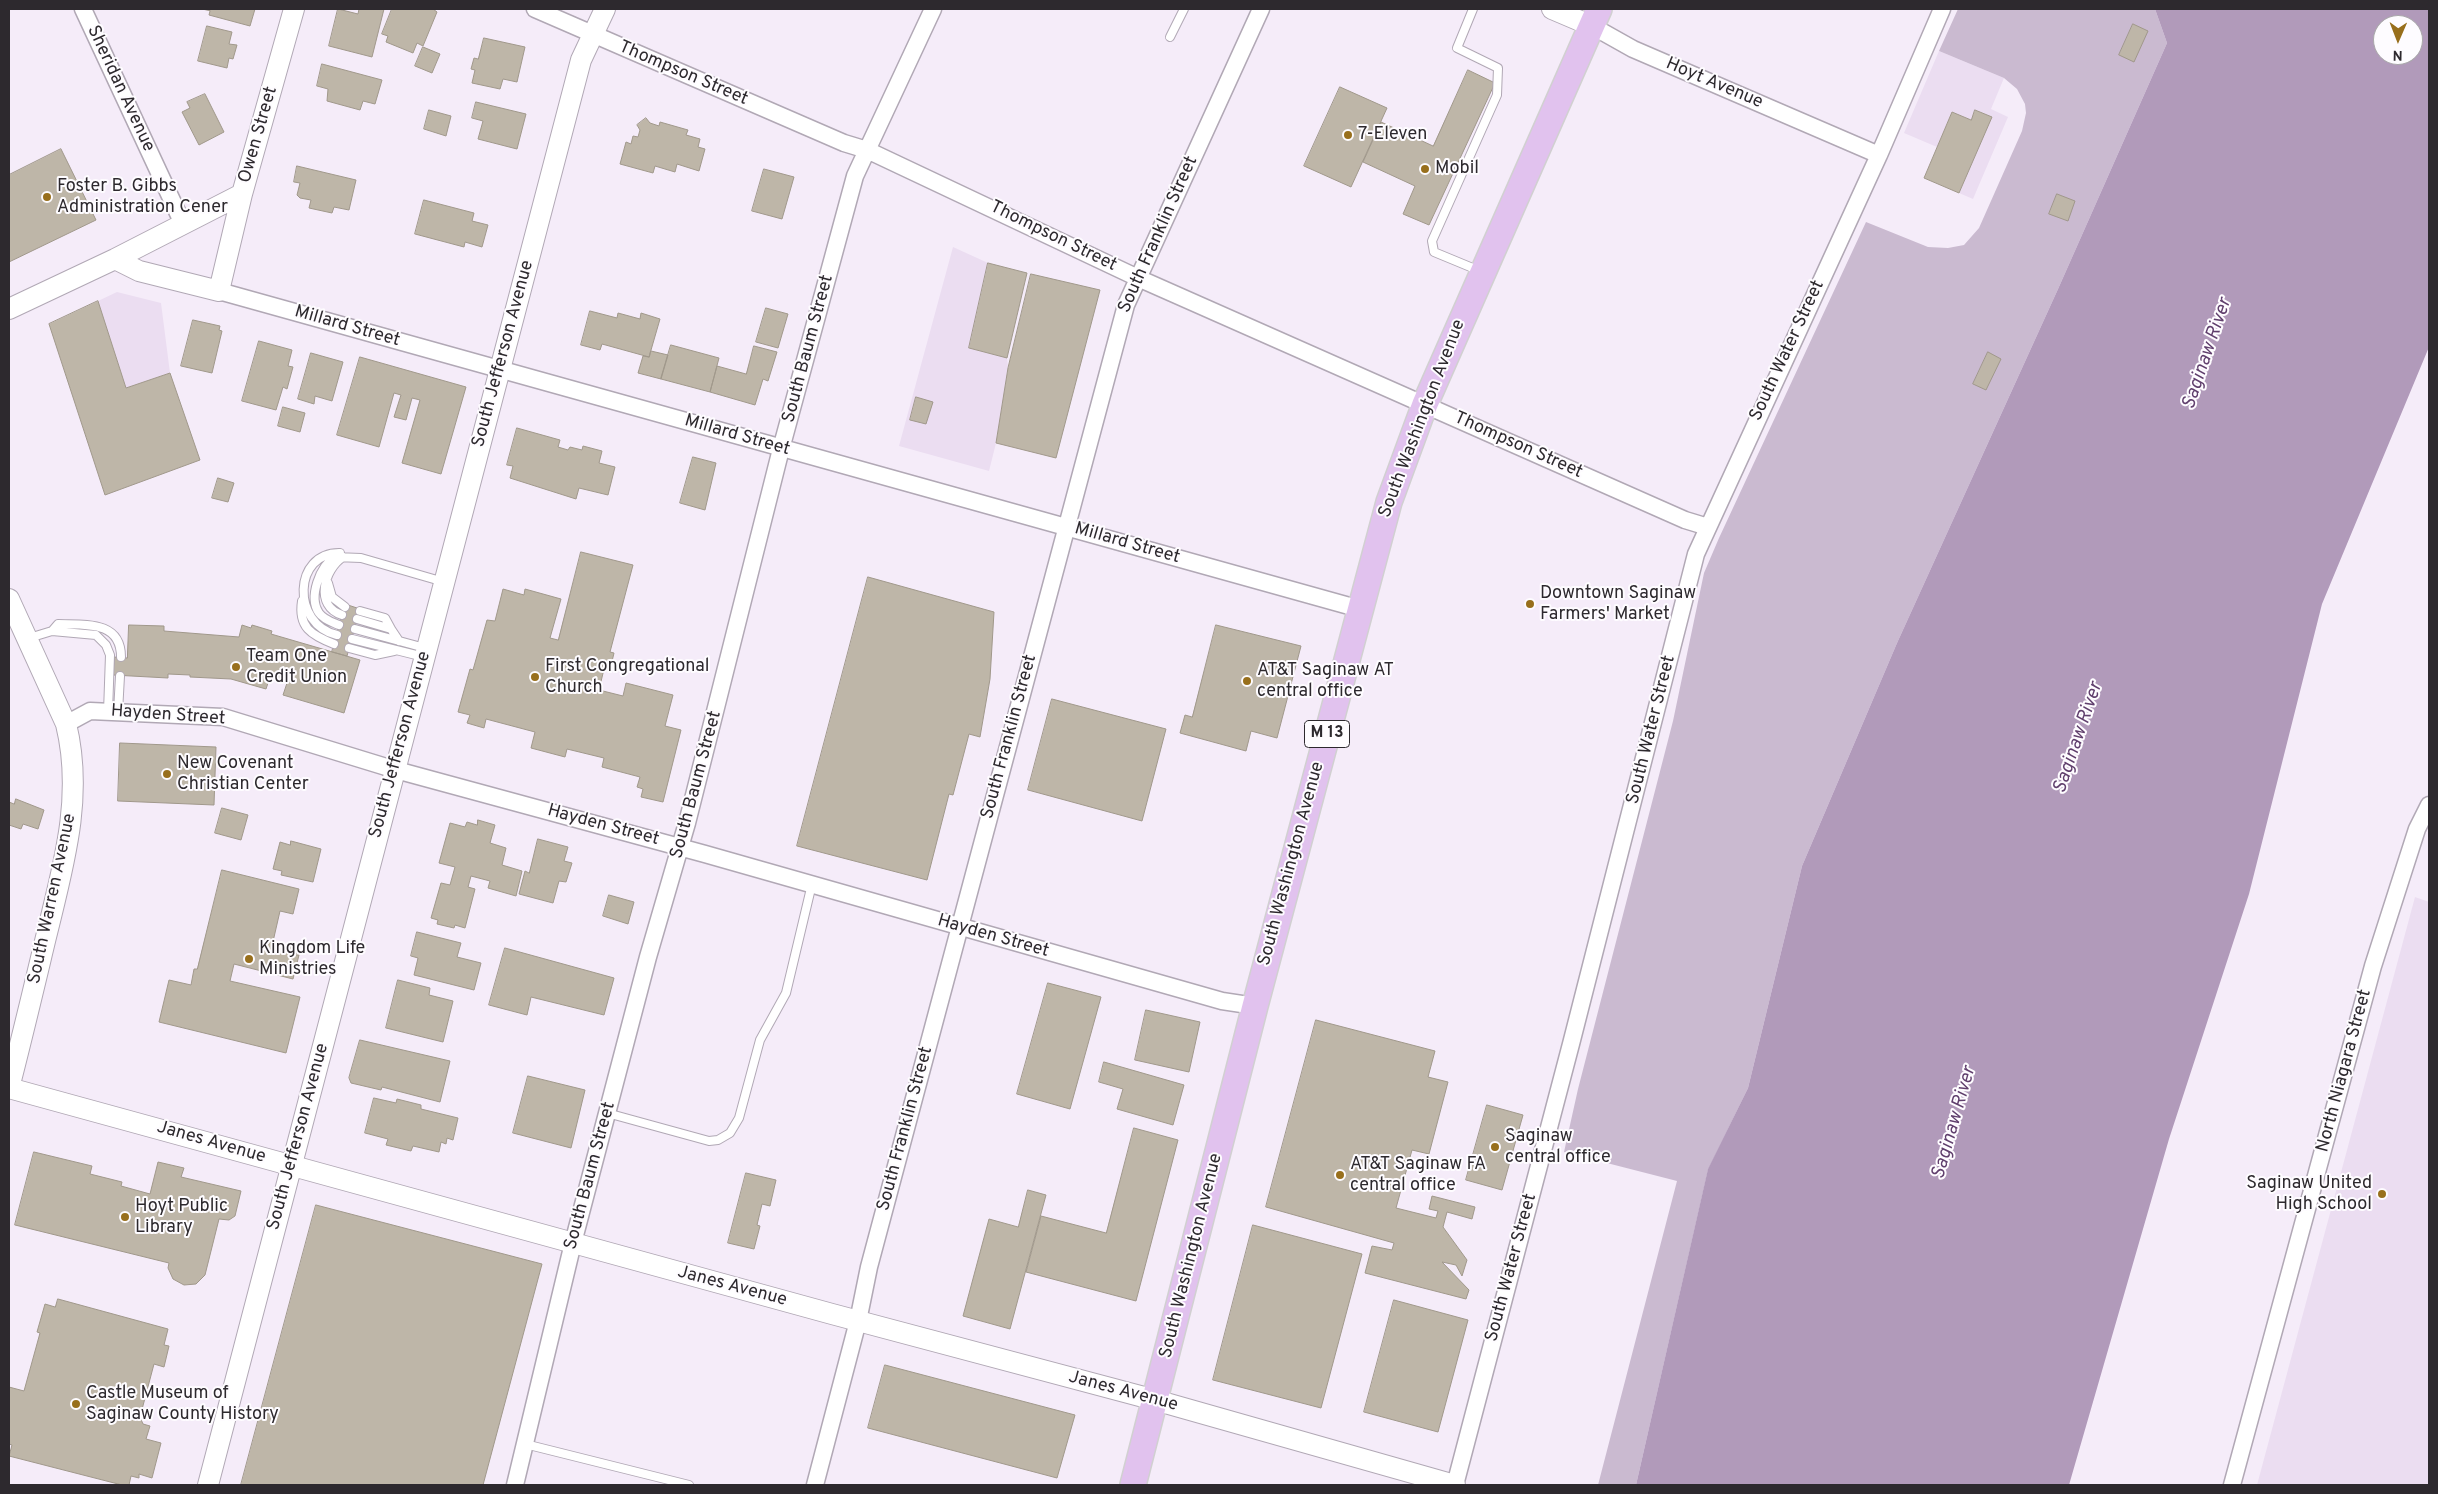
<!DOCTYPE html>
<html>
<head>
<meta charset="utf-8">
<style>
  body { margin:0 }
  #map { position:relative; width:2438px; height:1494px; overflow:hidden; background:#f5ecf9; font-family:Overpass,sans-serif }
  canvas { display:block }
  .frame { position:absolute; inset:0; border:10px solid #2d292e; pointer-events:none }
  .north { position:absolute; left:2373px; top:15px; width:50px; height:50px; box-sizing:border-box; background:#fefcff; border:1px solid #aaa8ab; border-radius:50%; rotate:181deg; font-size:14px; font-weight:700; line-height:20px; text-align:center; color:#2d292e }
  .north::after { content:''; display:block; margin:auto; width:18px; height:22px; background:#986f1c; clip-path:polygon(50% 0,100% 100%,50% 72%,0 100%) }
</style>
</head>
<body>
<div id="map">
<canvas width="2438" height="1494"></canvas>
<div class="frame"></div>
<div class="north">N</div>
</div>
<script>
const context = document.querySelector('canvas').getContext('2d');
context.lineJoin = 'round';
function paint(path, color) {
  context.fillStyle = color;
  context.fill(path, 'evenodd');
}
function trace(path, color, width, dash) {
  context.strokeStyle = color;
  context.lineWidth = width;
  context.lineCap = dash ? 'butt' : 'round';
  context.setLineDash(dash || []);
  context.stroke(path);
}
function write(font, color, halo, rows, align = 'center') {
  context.font = font + ' Overpass,sans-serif';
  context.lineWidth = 4;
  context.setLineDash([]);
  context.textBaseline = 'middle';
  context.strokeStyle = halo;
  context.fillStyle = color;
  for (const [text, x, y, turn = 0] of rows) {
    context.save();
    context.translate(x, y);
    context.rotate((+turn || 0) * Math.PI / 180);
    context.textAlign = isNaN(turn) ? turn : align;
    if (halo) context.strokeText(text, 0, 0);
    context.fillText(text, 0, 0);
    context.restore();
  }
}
paint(new Path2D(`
  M1939 51 2004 78 1991 109 2008 117 1973 199 1959 193 1991 117 1975 110 1971 120 1952 112 1937 147 1904 133Z
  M953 247 988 263 969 348 1007 358 1008 368 996 443 989 471 899 446Z
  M117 292 161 303 170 373 126 388 98 301Z
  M2415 897 2429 902V1485H2257Z`), '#ebddf1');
paint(new Path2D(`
  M1958 9H2155L2167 43 2058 289 1897 643 1802 866 1748 1088 1708 1170 1636 1485H1598L1677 1181 1564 1152 1578 1089 1673 721 1704 573 1719 538 1866 222 1928 247 1948 248 1964 245 1979 228 2022 131 2026 113 2025 104 2017 89 2004 78 1939 51Z`), '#cabad0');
paint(new Path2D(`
  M2155 9H2429V347L2322 604 2249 894 2169 1139 2069 1485H1636L1708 1169 1748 1088 1802 866 1897 643 2058 289 2167 43ZM2383 25H2413V55H2383Z`), '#b19aba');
const building = new Path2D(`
  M202 9H255L250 26 209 15 210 11Z
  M338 9 358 14 359 9H384L372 57 329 46Z
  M392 9H433L437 12 423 46 417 43 413 53 386 42 388 36 382 34Z
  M2133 24 2148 31 2134 62 2119 55Z
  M207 26 232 32 229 44 237 45 233 59 229 58 227 68 198 61Z
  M484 38 525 47 517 82 503 79 500 89 472 83 475 70 471 69 474 58 478 59Z
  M423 47 440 54 432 73 415 66Z
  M322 64 382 80 375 104 363 101 360 110 327 101 328 89 317 86Z
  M1468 70 1495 83 1429 225 1403 214 1415 186 1363 162 1381 122 1433 146Z
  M1340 87 1387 108 1351 187 1304 166Z
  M205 94 224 132 199 145 182 112 190 108 187 102Z
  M476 102 526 114 517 149 478 139 483 121 472 118Z
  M429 110 451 116 446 136 424 129Z
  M1975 110 1992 117 1959 193 1924 178 1952 112 1971 120Z
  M646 118 650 123 659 126 660 122 688 130 686 135 700 139 698 147 705 149 699 171 677 164 675 172 655 166 653 173 620 164 626 142 631 144 633 136 638 137 640 130 637 125Z
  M61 149 96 220 9 262V175Z
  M297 166 356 180 349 210 334 207 332 213 309 208 311 200 300 198 297 195 300 183 294 182Z
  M764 169 794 177 782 219 752 211Z
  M2057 194 2075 201 2068 221 2049 214Z
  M424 200 474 213 472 221 488 225 482 247 465 242 464 247 415 234Z
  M988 263 1027 273 1007 358 969 348Z
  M1031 274 1100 290 1056 458 996 443 1008 368Z
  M98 301 126 388 170 373 200 460 105 495 49 324Z
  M766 308 788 314 778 348 756 342Z
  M590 311 617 318 618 313 640 319 641 313 660 319 649 357 602 344 600 350 581 345Z
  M193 320 220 326 219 330 222 331 212 373 181 366Z
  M259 341 292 350 288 366 293 367 287 389 283 387 276 410 242 401Z
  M671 345 719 358 710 392 661 379Z
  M754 346 777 352 768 381 763 379 755 405 710 392 717 366 746 374Z
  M651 351 668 355 661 379 638 373 643 356 649 357Z
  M1988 352 2001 359 1986 390 1973 384Z
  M311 353 343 362 332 401 315 396 314 404 298 399Z
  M360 357 466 387 441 474 402 463 420 400 412 398 406 420 394 417 401 395 394 393 379 447 337 435Z
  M916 397 933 402 926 424 910 420Z
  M283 407 305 413 300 432 278 426Z
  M517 428 560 440 558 447 568 450 570 447 582 450 583 446 602 451 599 463 615 467 608 495 579 488 576 499 510 478 513 466 507 465Z
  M693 457 716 463 705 510 680 503Z
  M218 478 234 483 228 502 212 498Z
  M581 552 633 565 610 652 614 653 610 670 604 669 599 690 623 696 626 683 673 695 665 726 681 730 663 802 641 797 643 789 637 787 640 777 602 767 604 758 567 749 565 757 531 748 535 732 486 719 484 728 467 723 470 715 458 712 470 669 473 670 487 620 495 621 503 589 524 595 525 589 561 599 550 638 558 640Z
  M868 577 994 612 990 679 980 737 969 734 953 795 949 794 927 880 797 846Z
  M345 604 360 609 347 656 332 652Z
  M129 625 164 626V631L239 637 242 625 251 628 252 625 272 631 271 634 360 660 344 713 283 695 287 683 270 677 266 689 231 679 190 677V675L168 674V678L113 675 114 657 127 658Z
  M1216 625 1301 646 1277 738 1251 731 1246 751 1180 733 1185 715 1192 717Z
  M1052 699 1166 729 1142 821 1028 790Z
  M120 743 216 747 214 805 118 801Z
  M16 799 44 810 38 829 23 824 21 829 9 825V802L14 804Z
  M222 808 248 815 241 840 215 833Z
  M478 820 495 825 490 843 506 848 502 865 522 871 516 896 488 888 490 881 471 876 468 887 475 889 465 928 455 925 454 928 437 924 438 920 431 918 441 883 450 885 455 867 439 863 450 823 465 827 467 822 477 825Z
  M538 839 568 847 564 861 572 863 566 882 559 881 553 903 519 894 525 871 529 873Z
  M291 841 321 849 313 882 281 875 282 871 273 869 280 842 290 845Z
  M222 870 299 889 293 914 280 911 272 946 288 950 290 943 298 945 296 955H299L293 979 234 964 230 981 300 997 286 1053 159 1022 169 980 191 985 194 969H197Z
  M609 895 634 902 628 924 603 916Z
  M417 932 461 943 457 957 481 963 474 990 414 975 418 958 411 956Z
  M505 948 614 978 604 1015 531 997 527 1015 489 1005Z
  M398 980 430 988 429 995 453 1001 443 1042 386 1028Z
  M1048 983 1101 997 1070 1109 1017 1094Z
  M1146 1010 1200 1022 1189 1072 1135 1060Z
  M1316 1020 1435 1051 1428 1077 1448 1082 1429 1154 1412 1150 1396 1208 1436 1218 1438 1211 1429 1209 1432 1196 1475 1207 1472 1219 1447 1212 1443 1227 1467 1260 1462 1276 1456 1265 1442 1262 1469 1290 1466 1299 1365 1273 1372 1246 1392 1250 1394 1243 1266 1207Z
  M360 1040 450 1061 440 1102 382 1087 381 1090 351 1083 349 1078Z
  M1104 1062 1184 1085 1173 1125 1117 1109 1123 1089 1099 1082Z
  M528 1076 585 1090 571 1148 513 1133Z
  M374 1098 396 1103 397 1099 421 1105V1109L458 1118 453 1140 447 1138 446 1144 441 1142 439 1152 413 1146 411 1151 386 1145 388 1139 365 1133Z
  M1487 1105 1523 1115 1502 1190 1466 1180Z
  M1134 1128 1178 1140 1136 1301 1026 1272 1041 1216 1106 1233Z
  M34 1152 92 1166 90 1174 122 1182 121 1186 150 1194 158 1162 184 1168 181 1177 241 1191 235 1216 229 1220 219 1219 205 1275 196 1284 184 1285 173 1279 168 1268 169 1263 15 1225Z
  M746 1173 776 1180 770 1206 762 1204 757 1225 760 1226 754 1249 728 1243Z
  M1028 1190 1046 1195 1010 1329 963 1316 989 1219 1018 1227Z
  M316 1205 542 1264 483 1485H241Z
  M1253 1225 1362 1254 1321 1408 1213 1380Z
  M58 1299 168 1329 164 1345 169 1346 164 1367 154 1364 140 1417 143 1424 150 1426 146 1439 161 1443 152 1478 139 1474V1478L131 1476 129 1485H122L9 1456 12 1445 9 1444V1387L24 1391 40 1333 37 1332 45 1304 55 1307Z
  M1394 1300 1468 1320 1438 1432 1364 1412Z
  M885 1365 1075 1415 1057 1478 868 1428Z`);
paint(building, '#beb6a8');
trace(building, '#a0988b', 1);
const service = new Path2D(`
  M1473 9 1457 48 1498 68 1497 95 1432 241 1434 252 1480 271
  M1170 37 1184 9
  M328 583 332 597 345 607
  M302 601C298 627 311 635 334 644
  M360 611 385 618 391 629
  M342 615C314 606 324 569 343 557
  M357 619 391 629 399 641
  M339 625C332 622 324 620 319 613 308 597 320 566 335 557L361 558 444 582
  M355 629 425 648
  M52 631 58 624C84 625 121 620 121 657
  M337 635C291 624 293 552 340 553
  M29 638 52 631 96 635 106 645 110 655 108 712
  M352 639 424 657
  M349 648 375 655 394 651
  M118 712 120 676
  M607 1113 709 1141 718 1140 730 1133 739 1118 760 1040 786 993 812 884
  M525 1444 689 1485`);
const minor = new Path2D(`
  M83 9 183 224
  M535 9 844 143 867 150 1138 278 1685 520 1708 527
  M1592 26 1633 49 1879 155
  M219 291 1360 609
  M66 724 90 711 223 717 396 770 705 854 1222 1001 1255 1006
  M515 1485 573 1243 648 957 687 823 781 449 855 176 933 9
  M815 1485 858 1321 869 1267 1126 305 1261 9
  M1455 1485 1571 1044 1696 554 1879 155 1942 9
  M2232 1485 2373 966 2417 829 2429 805`);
const tertiary = new Path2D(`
  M1552 9 1592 26
  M115 259 139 271 219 291 242 194 294 9
  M9 309 115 259 242 194
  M9 599 66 724C84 797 63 867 46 937 34 987 22 1038 9 1088L832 1314 1155 1400 1455 1485
  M208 1485 581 60 605 9`);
const primary = new Path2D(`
  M1133 1485 1255 1006 1389 502 1425 404 1599 9`);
trace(service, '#b1a8b5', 10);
trace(minor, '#b1a8b5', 19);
trace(tertiary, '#b1a8b5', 22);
trace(primary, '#d1d0d1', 28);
trace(service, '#fff', 8);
trace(minor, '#fff', 16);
trace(tertiary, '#fff', 20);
trace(primary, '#e1c2ee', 25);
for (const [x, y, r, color] of [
  [1348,135,5,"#986f1c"],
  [1425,169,5,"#986f1c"],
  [47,197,5,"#986f1c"],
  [1530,604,5,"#986f1c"],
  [236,667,5,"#986f1c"],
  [535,677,5,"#986f1c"],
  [1247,681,5,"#986f1c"],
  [167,774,5,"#986f1c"],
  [249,959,5,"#986f1c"],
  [1495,1147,5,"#986f1c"],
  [1340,1175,5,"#986f1c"],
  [2382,1194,5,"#986f1c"],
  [125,1217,5,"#986f1c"],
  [76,1404,5,"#986f1c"]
]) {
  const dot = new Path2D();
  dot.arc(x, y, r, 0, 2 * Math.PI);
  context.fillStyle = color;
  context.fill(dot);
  trace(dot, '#fefcff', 2);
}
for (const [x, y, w] of [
  [1327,734,45]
]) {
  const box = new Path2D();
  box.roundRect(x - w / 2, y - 13.5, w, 27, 4);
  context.fillStyle = '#fefcff';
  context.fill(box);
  trace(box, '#2d292e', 1);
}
write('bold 16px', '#2d292e', null, [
  ["M 13",1327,734]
]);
write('18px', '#2d292e', '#fefcff', [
  ["Thompson Street",683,74,23],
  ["Hoyt Avenue",1714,84,23],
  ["Sheridan Avenue",120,89,65],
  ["Owen Street",259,135,-74],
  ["South Franklin Street",1159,235,-66],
  ["Thompson Street",1053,237,26],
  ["Millard Street",347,327,16],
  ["South Baum Street",809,349,-75],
  ["South Water Street",1788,351,-65],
  ["South Jefferson Avenue",504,354,-75],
  ["South Washington Avenue",1423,419,-69],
  ["Millard Street",737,436,16],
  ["Thompson Street",1518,446,24],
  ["Millard Street",1127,544,16],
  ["Hayden Street",168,716,4],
  ["South Water Street",1652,730,-76],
  ["South Franklin Street",1010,737,-75],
  ["South Jefferson Avenue",401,745,-75],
  ["South Baum Street",697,785,-75],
  ["Hayden Street",603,826,15],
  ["South Washington Avenue",1292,864,-75],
  ["South Warren Avenue",53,899,-78],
  ["Hayden Street",993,937,16],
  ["North Niagara Street",2345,1071,-75],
  ["South Franklin Street",906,1129,-75],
  ["South Jefferson Avenue",299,1137,-75],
  ["Janes Avenue",211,1143,16],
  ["South Baum Street",591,1176,-75],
  ["South Washington Avenue",1192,1256,-76],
  ["South Water Street",1512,1268,-75],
  ["Janes Avenue",732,1287,15],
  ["Janes Avenue",1123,1392,15]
]);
write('18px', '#2d292e', '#fefcff', [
  ["7-Eleven",1358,135],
  ["Mobil",1435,169],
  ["Foster B. Gibbs",57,187],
  ["Administration Cener",57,208],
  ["Downtown Saginaw",1540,594],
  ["Farmers' Market",1540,615],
  ["Team One",246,657],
  ["Credit Union",246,678],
  ["First Congregational",545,667],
  ["Church",545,688],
  ["AT&T Saginaw AT",1257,671],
  ["central office",1257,692],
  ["New Covenant",177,764],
  ["Christian Center",177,785],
  ["Kingdom Life",259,949],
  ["Ministries",259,970],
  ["Saginaw",1505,1137],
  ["central office",1505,1158],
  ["AT&T Saginaw FA",1350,1165],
  ["central office",1350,1186],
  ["Saginaw United",2372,1184,"right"],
  ["High School",2372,1205,"right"],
  ["Hoyt Public",135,1207],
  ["Library",135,1228],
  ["Castle Museum of",86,1394],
  ["Saginaw County History",86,1415]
], 'left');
write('italic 19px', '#603f6d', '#fefcff', [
  ["Saginaw River",2208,354,-71],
  ["Saginaw River",2079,738,-71],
  ["Saginaw River",1955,1123,-74]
]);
</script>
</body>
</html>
